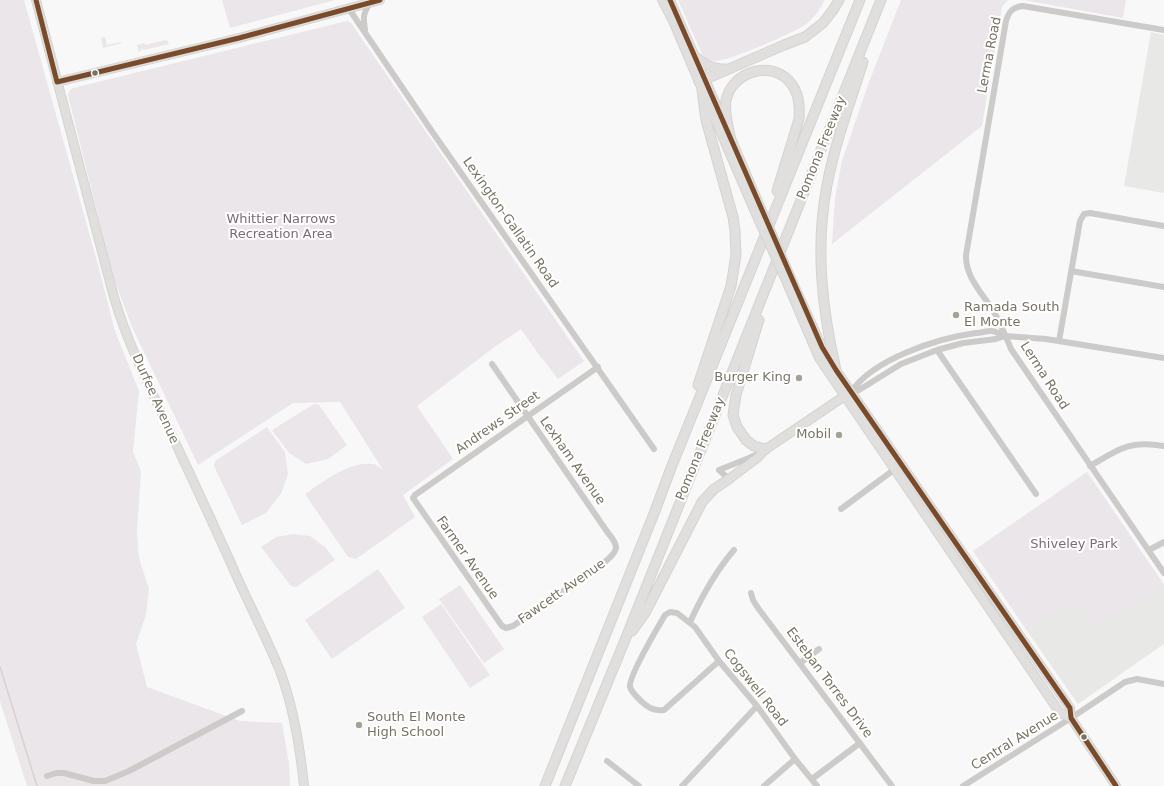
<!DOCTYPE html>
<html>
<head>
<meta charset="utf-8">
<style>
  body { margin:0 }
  canvas { display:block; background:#f8f8f8 }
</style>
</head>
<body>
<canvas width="1164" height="786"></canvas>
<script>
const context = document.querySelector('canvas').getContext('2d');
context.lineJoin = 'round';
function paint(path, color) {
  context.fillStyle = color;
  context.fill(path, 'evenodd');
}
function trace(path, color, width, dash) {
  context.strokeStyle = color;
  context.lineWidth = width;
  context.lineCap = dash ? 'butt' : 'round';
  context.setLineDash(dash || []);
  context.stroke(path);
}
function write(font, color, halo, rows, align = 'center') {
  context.font = font + ' "DejaVu Sans",sans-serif';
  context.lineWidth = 4;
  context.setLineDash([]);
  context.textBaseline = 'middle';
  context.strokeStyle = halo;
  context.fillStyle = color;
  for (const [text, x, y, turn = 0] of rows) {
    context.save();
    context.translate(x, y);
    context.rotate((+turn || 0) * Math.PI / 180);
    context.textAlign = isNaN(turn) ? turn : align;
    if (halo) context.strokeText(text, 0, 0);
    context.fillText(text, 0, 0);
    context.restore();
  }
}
paint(new Path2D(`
  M1151 32 1164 35V193L1124 186Z
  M1163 583 1164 585V644L1078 704 1027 631 1074 598 1096 629Z`), '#e8e8e7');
paint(new Path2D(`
  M0 0H24L98 265 115 331 139 391 133 452 141 471 137 531 139 558 149 589 146 615 136 644 147 687 240 721 282 723 289 764 290 786H27L0 701Z
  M222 0H335L230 28Z
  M678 0H825C820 9 814 18 806 24 796 32 727 62 715 61 710 61 705 58 702 54Z
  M901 0H1010L1007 1 1002 7 982 126 832 244 835 198 842 161 869 82Z
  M1024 0H1126L1123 18Z
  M347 21 351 23 584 361 558 379 543 359H542L521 329 493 348 417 406 453 459 403 495 415 517 356 559 348 557 305 494C323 482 349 461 373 464 376 464 380 468 383 470L340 402 293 403 198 465 132 327 113 276 68 95 70 90 73 88Z
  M105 37 107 45 121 42 122 43 103 48 101 38Z
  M165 40 168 41 169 44 143 50 142 48 141 49V51H138L137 45 144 43 145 45Z
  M314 404 319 405 347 445 328 459 306 464 289 453 272 430Z
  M267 427 285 452 288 474 282 492 266 513 242 525 214 466 215 461Z
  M1087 472 1163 583 1096 629 1074 598 1027 631 973 551Z
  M294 534 310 536 325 547 335 560 296 587 291 586 261 547 276 537Z
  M378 569 405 608 332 659 305 620Z
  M460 585 504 649 484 663 439 599Z
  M441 604 490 675 470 688 422 617Z`), '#eae6ea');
trace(new Path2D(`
  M0 667 37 786`), '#d6d3cd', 1.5);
const major = new Path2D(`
  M36 0 111 286C121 326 139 364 156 401 183 460 211 518 237 577 251 608 267 639 280 671 294 708 300 747 304 786
  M662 0 673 21 699 82 755 212
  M670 0 730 136 759 204
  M57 82 239 38 380 0
  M790 276 822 347 836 370 1070 708 1071 718 1116 786
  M787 283 819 358 1060 713 1071 718
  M729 479 756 459 766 449 849 393`);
const highway = new Path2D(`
  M693 55C704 64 711 69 726 69
  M699 82 784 45 805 37 823 23 833 10 839 0
  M730 136C728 124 724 112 726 100 732 72 770 60 789 81 799 92 800 105 799 119L777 191
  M759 320 736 395 733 415 737 427 746 440 754 446 766 449
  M836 370C822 309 815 247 827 185 835 143 850 103 863 62
  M698 385 731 286 736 255 735 231 733 217 706 120 702 90
  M632 631 645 613 702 502 714 489 729 479
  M545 786 655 511 671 468 860 0
  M565 786 625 640 881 0`);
trace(major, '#d4d4d3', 10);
trace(highway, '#d4d3d2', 11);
trace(new Path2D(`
  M349 9 431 130 654 449
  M365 30C363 17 363 14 370 3
  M1164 30 1023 6C1013 7 1009 11 1006 21L966 255C965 277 983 294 994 312 1001 324 1006 337 1011 349L1164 573
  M1071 271 1164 287
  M1059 341 1080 221 1084 214 1090 213 1164 226
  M937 350 1036 494
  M492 364 608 533C619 546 619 550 606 561L513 626 506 628 502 626 413 498 415 495 598 367
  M851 392 859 390 901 364 937 350 963 343 996 339 1005 336 1046 339 1164 358
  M851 392C873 359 938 338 976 333 981 333 986 331 991 331 995 331 1001 334 1005 336
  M1090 466C1119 449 1129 440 1164 446
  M729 479 719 470 749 458 760 453
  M841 509 895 469
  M1149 550 1164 542
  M751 593 753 600 758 608 892 786
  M690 622C702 596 715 572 734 550
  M719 661 664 710C654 711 649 708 642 702 638 698 632 693 630 687 628 677 658 627 665 615L670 612 677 613 695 627 719 661 757 706 795 759 817 786
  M800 663 819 649
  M607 761 639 786
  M47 776 56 773H64L94 781H105L129 771 242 711
  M812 779 860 743
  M682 786 757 706
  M764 786 795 759
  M963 786 1071 718 1125 682 1137 679 1164 684`), '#cccbc9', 6);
trace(major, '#e0dfde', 8);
trace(highway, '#e0dfde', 9);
const majorBridge = new Path2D(`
  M759 204 790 276
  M755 212 787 283`);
trace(majorBridge, '#d4d4d3', 10, []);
trace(majorBridge, '#e0dfde', 8);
trace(new Path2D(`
  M36 0 57 82 239 38 380 0
  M670 0 822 347 836 370 1070 708 1071 718 1116 786`), '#7a4b2a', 5);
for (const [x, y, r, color] of [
  [95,73,3.5,"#787363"],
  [956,315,4,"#a5a297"],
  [799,378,4,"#a5a297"],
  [839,435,4,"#a5a297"],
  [359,725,4,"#a5a297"],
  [1084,737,3.5,"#787363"]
]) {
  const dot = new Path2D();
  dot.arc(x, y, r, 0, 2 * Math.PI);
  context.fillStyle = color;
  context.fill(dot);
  trace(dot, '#fff', 1.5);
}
write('13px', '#787363', '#fff', [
  ["Lerma Road",990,55,-79],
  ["Pomona Freeway",822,148,-68],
  ["Lexington-Gallatin Road",510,223,55],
  ["Lerma Road",1044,376,57],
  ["Durfee Avenue",155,399,66],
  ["Andrews Street",498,423,-35],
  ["Pomona Freeway",701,449,-68],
  ["Lexham Avenue",572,461,55],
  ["Farmer Avenue",467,558,55],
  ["Fawcett Avenue",562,592,-35],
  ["Esteban Torres Drive",829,683,53],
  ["Cogswell Road",755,688,52],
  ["Central Avenue",1015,741,-32]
]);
write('13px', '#7c6a7a', '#fff', [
  ["Whittier Narrows",281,220],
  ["Recreation Area",281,235],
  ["Shiveley Park",1074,545]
]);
write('13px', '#787363', '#fff', [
  ["Ramada South",964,308],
  ["El Monte",964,323],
  ["Burger King",791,378,"right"],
  ["Mobil",831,435,"right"],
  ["South El Monte",367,718],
  ["High School",367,733]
], 'left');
</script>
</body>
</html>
